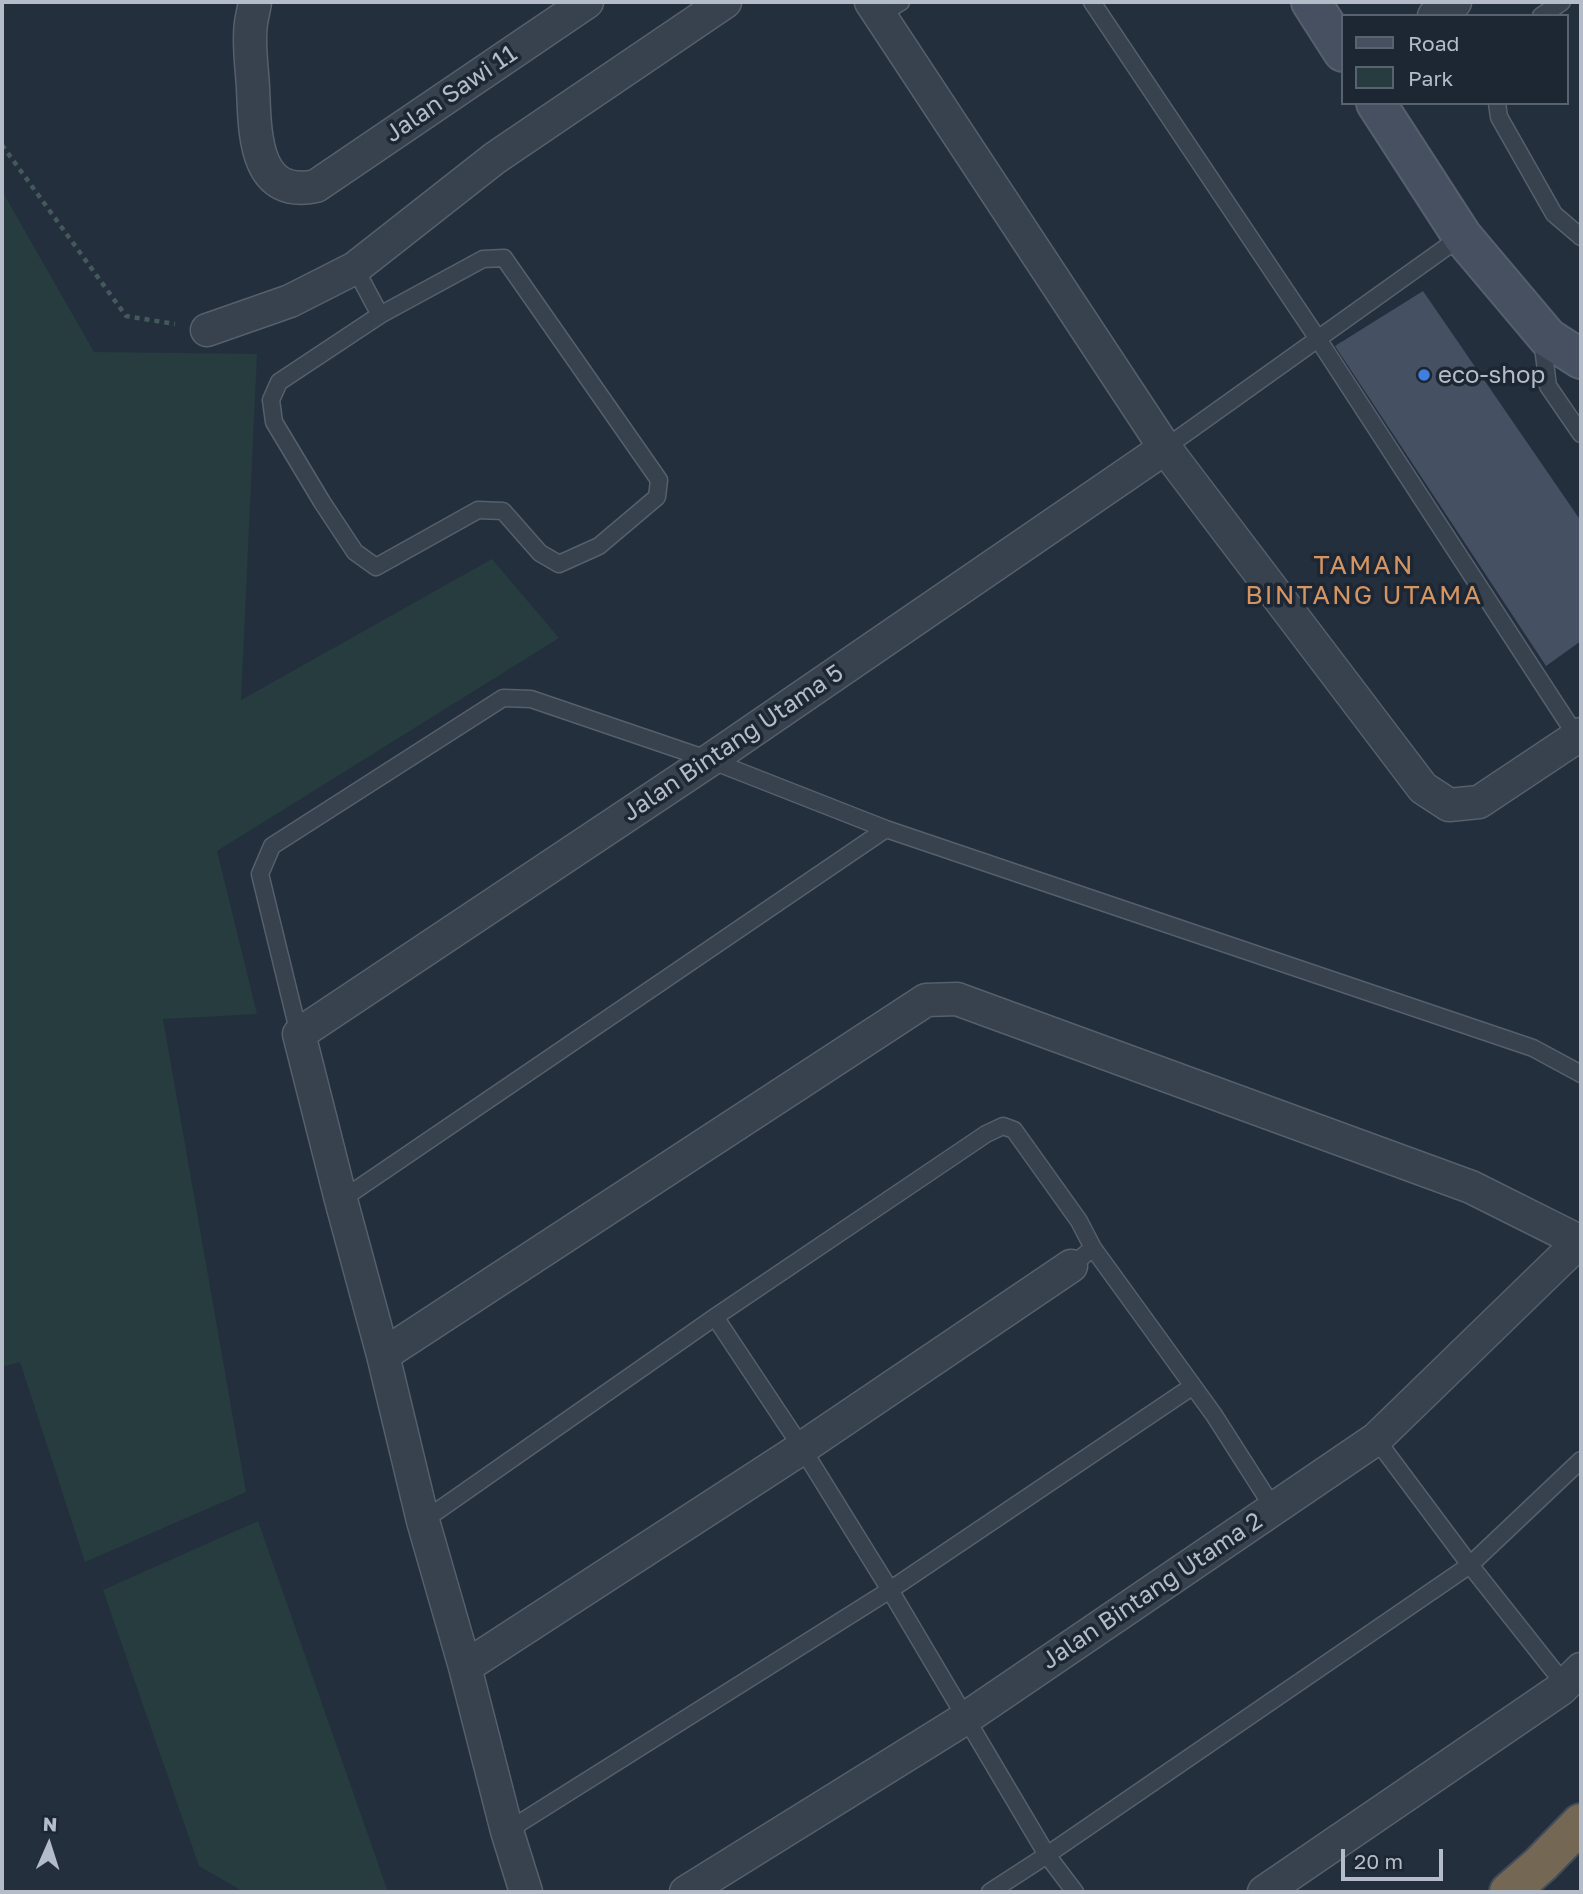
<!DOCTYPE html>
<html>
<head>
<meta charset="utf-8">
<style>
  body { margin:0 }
  #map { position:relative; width:1583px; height:1894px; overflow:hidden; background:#242f3e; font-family:"Golos Text",sans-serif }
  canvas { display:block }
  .frame { position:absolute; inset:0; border:4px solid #b4bcc9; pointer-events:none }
  .legend { position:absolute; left:1341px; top:14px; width:228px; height:91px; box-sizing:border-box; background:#1d2633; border:2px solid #59626f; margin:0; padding:9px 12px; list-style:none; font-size:21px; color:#b4bcc9 }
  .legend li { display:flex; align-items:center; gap:14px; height:35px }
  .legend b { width:35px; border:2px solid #59626f }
  .north { position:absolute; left:14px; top:1810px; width:70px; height:70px; -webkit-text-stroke:5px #1d2633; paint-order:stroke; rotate:3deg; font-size:19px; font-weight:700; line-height:28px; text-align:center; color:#b4bcc9 }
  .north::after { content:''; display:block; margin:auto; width:24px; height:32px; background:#b4bcc9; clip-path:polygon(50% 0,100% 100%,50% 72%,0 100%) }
  .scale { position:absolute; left:1341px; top:1849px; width:102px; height:32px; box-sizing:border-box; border:4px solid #b4bcc9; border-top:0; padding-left:9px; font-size:21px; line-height:24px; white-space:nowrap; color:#b4bcc9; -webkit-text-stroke:5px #1d2633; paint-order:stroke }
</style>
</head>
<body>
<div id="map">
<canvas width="1583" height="1894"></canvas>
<div class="frame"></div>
<ul class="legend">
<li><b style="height:9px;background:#465061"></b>Road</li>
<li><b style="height:19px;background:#263c3f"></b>Park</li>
</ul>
<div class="north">N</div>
<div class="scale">20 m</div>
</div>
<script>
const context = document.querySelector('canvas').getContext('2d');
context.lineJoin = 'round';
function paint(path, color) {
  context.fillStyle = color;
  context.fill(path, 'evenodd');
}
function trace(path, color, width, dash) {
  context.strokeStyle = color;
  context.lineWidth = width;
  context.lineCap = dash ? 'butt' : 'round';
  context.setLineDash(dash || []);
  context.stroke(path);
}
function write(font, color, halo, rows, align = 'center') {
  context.font = font + ' "Golos Text",sans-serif';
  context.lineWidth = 7;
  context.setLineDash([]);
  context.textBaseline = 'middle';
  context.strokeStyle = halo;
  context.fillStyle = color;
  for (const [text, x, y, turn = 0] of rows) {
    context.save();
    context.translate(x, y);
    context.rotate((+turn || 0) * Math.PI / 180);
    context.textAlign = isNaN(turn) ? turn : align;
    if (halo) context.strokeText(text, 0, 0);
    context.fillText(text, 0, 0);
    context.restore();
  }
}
paint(new Path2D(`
  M2 191 94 352 257 354 241 700 492 559 559 638 217 851 257 1014 163 1019 246 1492 85 1562 20 1362 2 1367Z
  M258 1521 388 1892H244L199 1866 103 1590Z`), '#263c3f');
paint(new Path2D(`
  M1423 291 1581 521V641L1546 666 1335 346Z`), '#455162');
const lane = new Path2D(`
  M1092 2 1318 339 1577 737
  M880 15 901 2
  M1541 16 1562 2
  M1497 103 1499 117 1554 214 1581 237
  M355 268 380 315 279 382 271 400 274 422 322 502 355 552 376 567 478 510 503 511 540 553 559 564 599 546 657 497 659 480 504 258 483 259 380 315
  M1542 339 1548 386 1581 434
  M1165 448 1462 236
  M299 1034 260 874 272 846 503 698 531 699 710 760 886 829 1533 1048 1581 1074
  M341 1200 886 829
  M1093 1248 1193 1386
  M715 1317 802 1448 890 1590 1047 1855 1075 1892
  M1376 1439 1470 1565 1565 1685
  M423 1521 715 1317 986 1134 1003 1126 1014 1130 1079 1221 1093 1248 1071 1266
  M507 1831 890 1590 1193 1386 1214 1415 1274 1509
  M990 1892 1047 1855 1470 1565 1581 1460`);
const street = new Path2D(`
  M255 2C254 9 252 16 251 23 248 44 252 67 253 88 255 130 253 200 316 186L587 2
  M871 2 1165 448 1423 788 1449 805 1479 802 1581 734
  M1434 16 1455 2
  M207 330 290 301 355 268 495 158 725 2
  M383 1355 926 1000 957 999 1471 1187 1581 1242
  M465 1667 802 1448 1071 1266
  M526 1892 507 1831 465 1667 423 1521 383 1355 341 1200 299 1034 710 760 1165 448
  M686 1892 966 1718 1376 1439 1580 1241
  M1264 1892 1561 1689 1581 1669`);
const secondary = new Path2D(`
  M1311 2 1343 52
  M1376 103 1462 236 1548 338 1581 359`);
const highway = new Path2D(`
  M1509 1892 1541 1864 1581 1823`);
trace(lane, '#565f6c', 19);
trace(street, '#565f6c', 35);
trace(secondary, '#565f6c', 42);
trace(highway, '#434c59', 42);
trace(new Path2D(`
  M2 145 126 316 175 324`), '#44595c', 4.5, [5, 5]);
trace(lane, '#38414e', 16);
trace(street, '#38414e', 32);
trace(secondary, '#465061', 38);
trace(highway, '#746855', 38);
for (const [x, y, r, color] of [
  [1424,375,7,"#3f7fe0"]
]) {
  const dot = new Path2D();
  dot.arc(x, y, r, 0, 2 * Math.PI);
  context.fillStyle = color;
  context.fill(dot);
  trace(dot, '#1d2633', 2.5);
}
write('24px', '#b4bcc9', '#1d2633', [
  ["Jalan Sawi 11",451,94,-34],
  ["Jalan Bintang Utama 5",733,743,-34],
  ["Jalan Bintang Utama 2",1152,1591,-34]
]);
write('24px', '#b4bcc9', '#1d2633', [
  ["eco-shop",1438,375]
], 'left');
context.letterSpacing = '2px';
write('26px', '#d59563', '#1d2633', [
  ["TAMAN",1364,566],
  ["BINTANG UTAMA",1364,596]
]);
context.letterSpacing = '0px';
</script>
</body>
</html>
